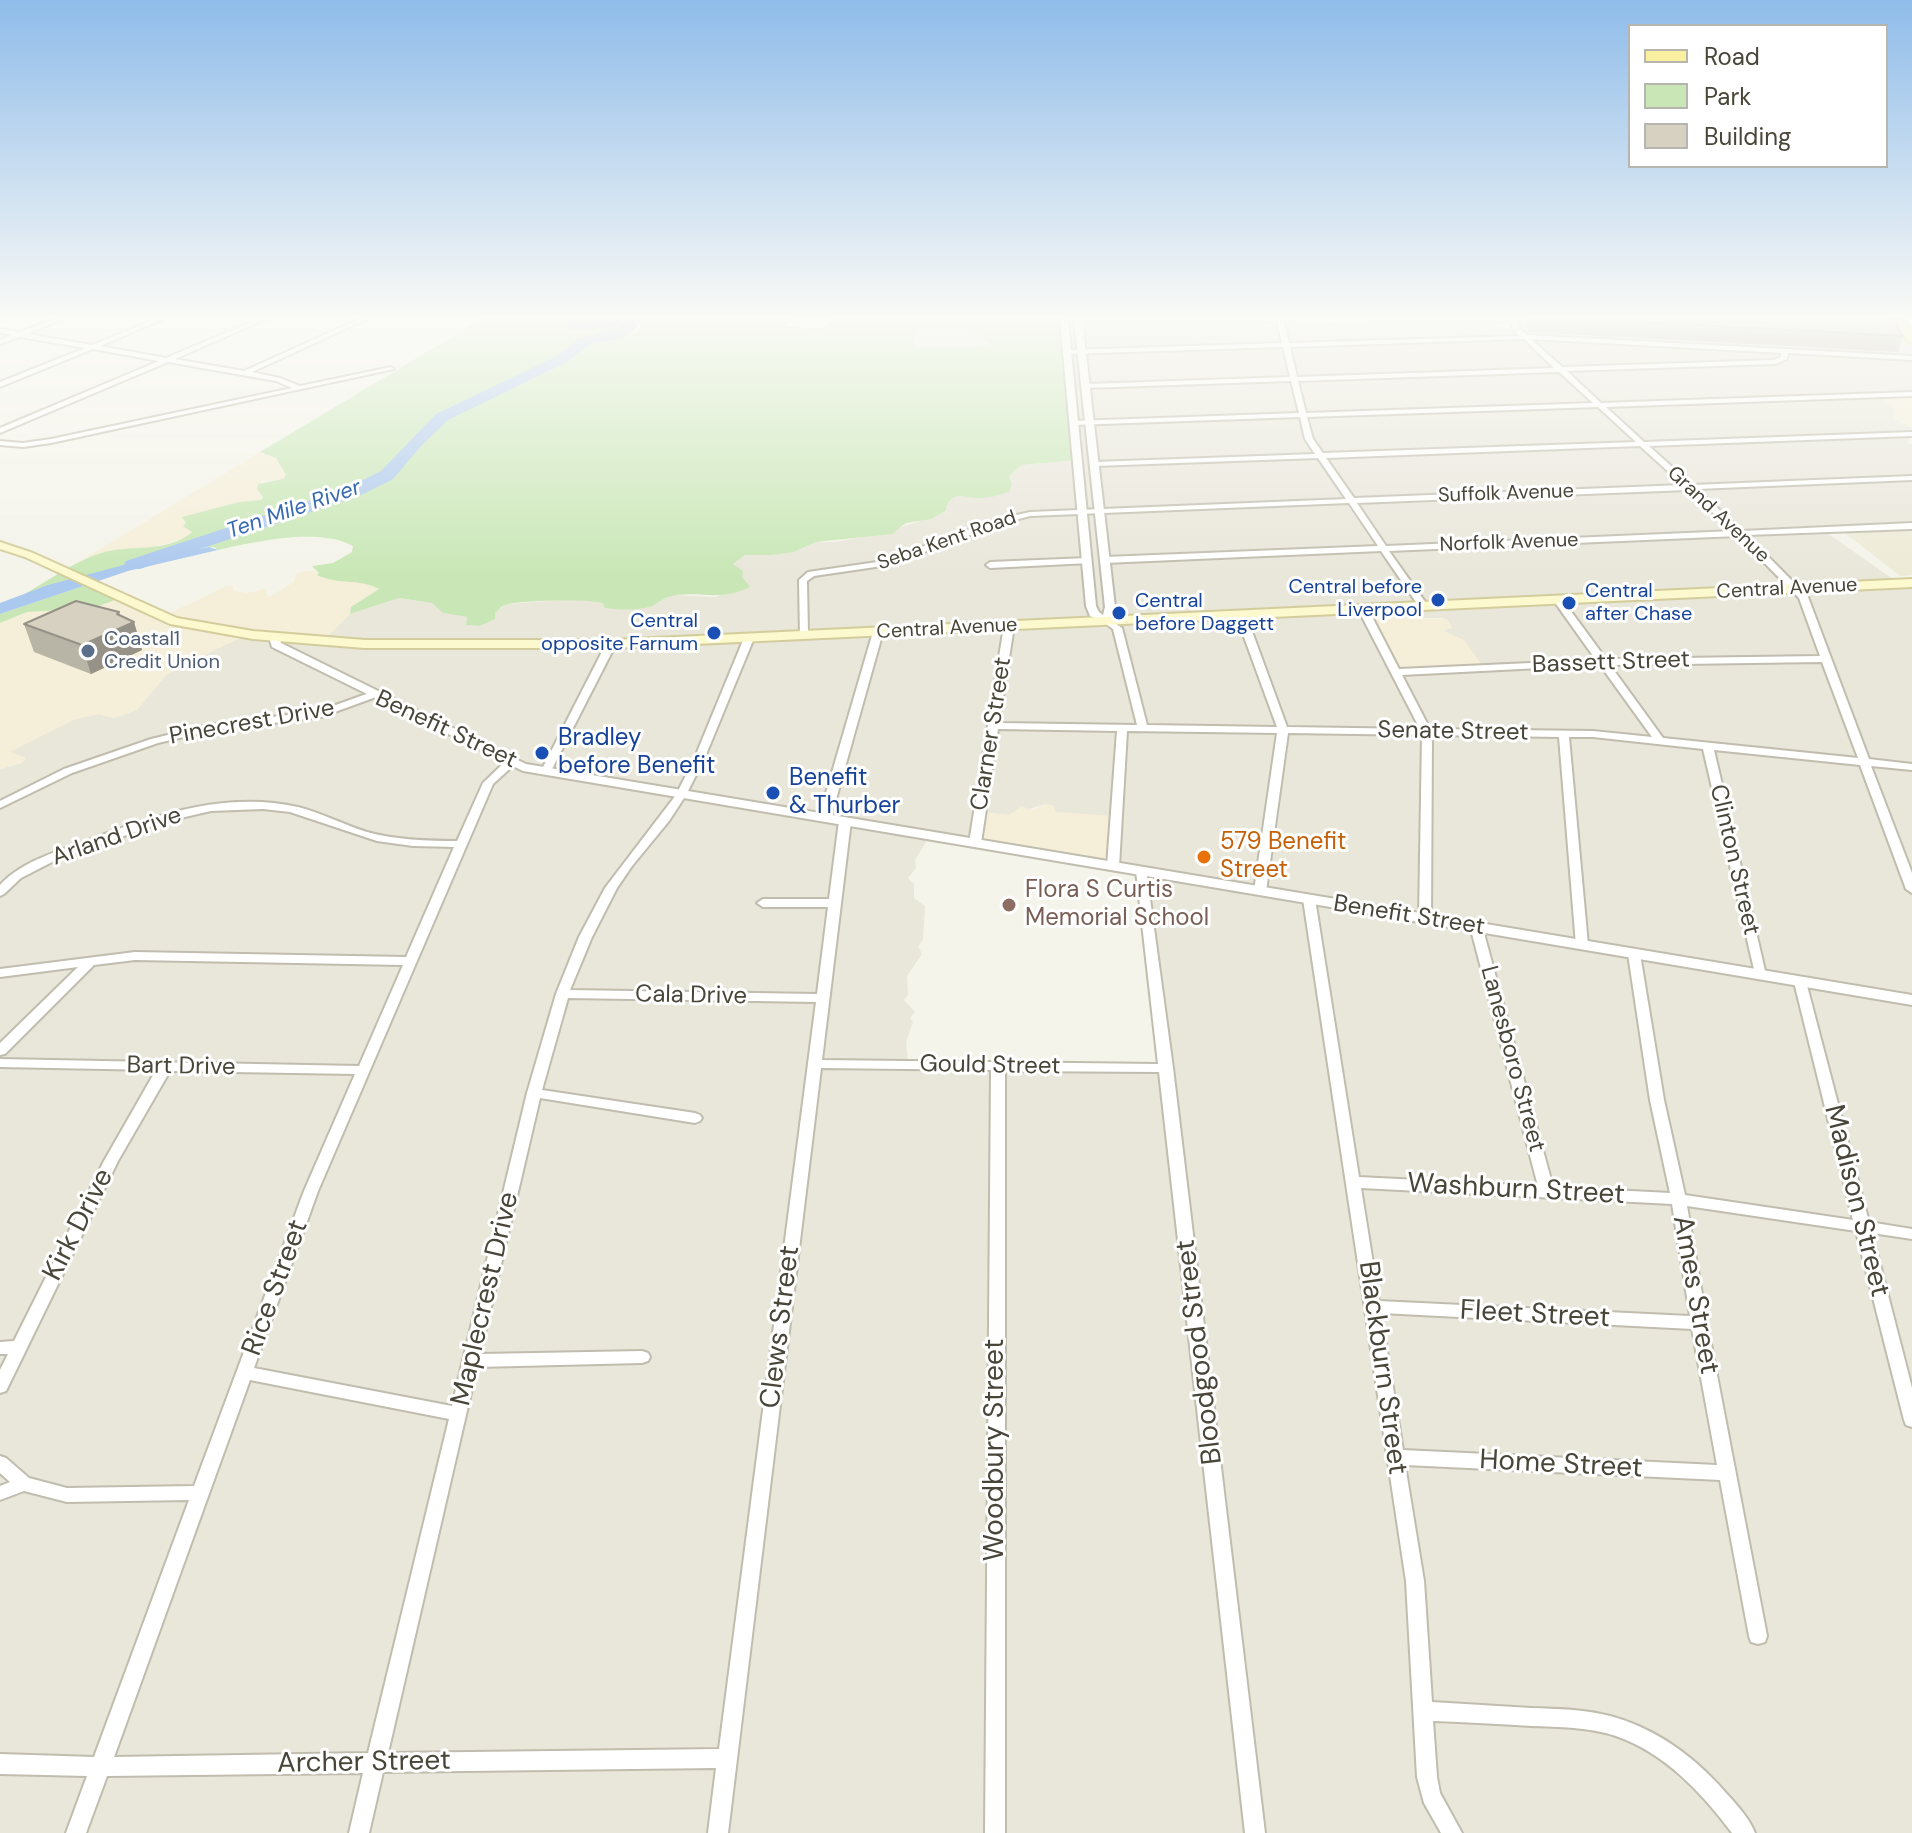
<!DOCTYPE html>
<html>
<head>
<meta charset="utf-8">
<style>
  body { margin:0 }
  #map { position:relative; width:1912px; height:1833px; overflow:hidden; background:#f5f4eb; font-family:"DM Sans",sans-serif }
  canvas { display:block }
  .legend { position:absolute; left:1628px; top:24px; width:260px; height:144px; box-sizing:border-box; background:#fff; border:2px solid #b6b5b0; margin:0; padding:10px 14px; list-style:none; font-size:24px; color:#494639 }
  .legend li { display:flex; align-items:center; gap:16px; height:40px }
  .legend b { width:40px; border:2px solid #b6b5b0 }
</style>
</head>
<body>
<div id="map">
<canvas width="1912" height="1833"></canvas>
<ul class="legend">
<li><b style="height:10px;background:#faef9f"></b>Road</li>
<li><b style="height:22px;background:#c9e7b6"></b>Park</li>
<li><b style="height:22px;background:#d6d1c1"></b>Building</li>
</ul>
</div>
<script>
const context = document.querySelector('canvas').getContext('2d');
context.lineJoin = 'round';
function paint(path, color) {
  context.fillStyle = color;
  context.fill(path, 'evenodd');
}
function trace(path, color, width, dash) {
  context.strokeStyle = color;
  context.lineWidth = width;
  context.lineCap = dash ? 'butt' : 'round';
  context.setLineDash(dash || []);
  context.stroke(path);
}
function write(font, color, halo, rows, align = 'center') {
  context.font = font + ' "DM Sans",sans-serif';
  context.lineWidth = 6;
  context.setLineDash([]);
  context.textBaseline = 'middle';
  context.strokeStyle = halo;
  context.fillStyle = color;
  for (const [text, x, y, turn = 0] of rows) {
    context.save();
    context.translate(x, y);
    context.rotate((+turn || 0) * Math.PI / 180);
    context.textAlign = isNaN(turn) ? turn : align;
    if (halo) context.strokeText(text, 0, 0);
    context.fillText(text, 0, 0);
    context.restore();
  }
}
paint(new Path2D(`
  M1065 319H1277L1367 324 1371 319H1408L1430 323 1435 319 1464 320 1467 324 1912 356V393L1889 406 1899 410 1900 422 1912 427 1908 443 1912 444V525L1823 530 1897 582H1912V1833H0V769L22 763 26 758 9 752 75 719 99 714 114 718 137 710 166 675 226 644 252 634 338 625 350 614 399 598 432 603 443 613 467 617 466 625 480 626 494 619 495 613 506 604 580 599 592 600 616 609 654 605 671 595 715 597 747 584 733 564 745 555 794 552 816 542H837L893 530 946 512 950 499 954 496 983 498 1003 493 1009 476 1022 465 1077 460ZM1370 618H1444L1441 630 1459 638 1464 644ZM1046 804 1113 863 1142 870 1162 1064 908 1062 906 1042 913 1022 910 1018 915 1012 904 1000 908 995 907 976 922 954 918 946 923 940 925 906 914 898V884L908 878 916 868 915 860 930 835 972 840 979 812 1009 815Z`), '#e9e6da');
paint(new Path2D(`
  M1912 393V427L1894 418 1893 411 1898 409 1889 406 1878 394Z
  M260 452 276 458 286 475 283 479 261 481V500L239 502 183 517 192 532 185 538 149 548 104 552 72 566Z
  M315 570 324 579 354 580 379 589 351 607 350 614 326 639 252 634 227 644 166 675 137 710 114 718 99 714 75 719 10 752 26 758 22 763 0 769V623L27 612 120 598 166 615 227 586H233V591L248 593 264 589 269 597 294 582 296 573Z
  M1369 618 1447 619 1453 628 1442 631 1464 640 1483 666 1397 670Z
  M1046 804 1054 806 1056 812 1115 816 1113 863 977 842 979 812 1009 815 1021 806 1033 810Z`), '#f5eed8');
paint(new Path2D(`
  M1408 319H1898L1912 341V356L1525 336 1513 325 1467 324 1463 320 1442 321 1434 325 1410 322Z`), '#e5e3dd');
paint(new Path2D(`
  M1912 531V575L1900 576 1845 533Z`), '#edebd6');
paint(new Path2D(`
  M482 319H575L571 322 573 325 585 328 617 327 612 334 590 340 637 333 641 324 629 319H791L787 326 821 330 834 320 831 319H1059L1061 335 1065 336 1077 460 1022 465 1009 476 1012 485 1009 492C1001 494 990 498 983 498 966 500 950 487 946 511L931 519 906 523 892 534 816 542 794 552 771 555H745L733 564 743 571 742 577 750 587C721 601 705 592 677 595 667 596 662 600 654 605 642 611 619 610 605 608L602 603C591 599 516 600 505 605 501 606 499 610 495 613V619L480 626 466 625 467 617 443 613 432 603 399 598 350 614 351 607 379 589C359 578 336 585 317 575L319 573 312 566 333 563 352 552 353 546C319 527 254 542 218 550L214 547 193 548 49 585 23 595C48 581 73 562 101 553 129 544 167 554 192 532L183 526 186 523 182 517 239 502 261 500 263 497 257 489 258 484 283 479 286 475 276 458 260 452Z
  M92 583 120 598 94 608 27 612 0 623V614Z`), '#c9e7b6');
paint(new Path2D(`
  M965 329 992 344 973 347H914L915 330Z`), '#e7e6e2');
paint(new Path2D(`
  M209 547 218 550 128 571 0 614V603L48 585 150 558Z`), '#abc8ee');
paint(new Path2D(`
  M568 319H631L635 320 637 328 622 338 589 345 565 363 448 420 421 446 393 479 359 496 140 569H126L124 565 126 561 347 488 381 471 436 414 555 357 579 339 622 326 577 330 572 329Z`), '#abc8ee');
const minor = new Path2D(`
  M54 319H63L28 334 92 345 155 319H164L100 346 166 358 258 319H266L175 359 244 371 359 319H367L252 372 280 378 300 386 391 367 394 369 51 443 23 447 0 445V441L23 443 51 439 292 388 276 381 168 362 0 433V428L159 361 93 349 0 387V382L85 348 20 337 0 344V340L12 335 0 333V329L19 332Z
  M1257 319H1283L1289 343 1519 336 1512 328 1511 319H1517L1518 327 1527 335 1912 356V360L1788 353 1787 359 1775 364 1567 371 1601 403 1912 392V396L1606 407 1644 442 1912 432V436L1649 446 1692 485 1912 476V480L1697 489 1742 531 1912 523V529L1747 535 1808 597 1869 759 1912 764V770L1871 766 1912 873V893L1906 889 1860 765 1714 750 1766 975 1760 979 1756 978 1703 749 1593 737H1569L1588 945 1582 949 1576 945 1559 737 1432 735 1431 918 1425 922 1419 918 1422 735 1288 733 1266 891 1260 895 1254 891 1277 733 1127 731 1119 866 1113 869 1107 866 1117 731 998 729 981 843 975 846 971 845 969 843 1004 626 1009 623 1014 626 999 723 1137 725 1113 629 1102 621 1107 618 1122 628 1147 725 1277 727 1236 615 1241 612 1246 615 1287 727 1420 729 1358 609 1363 606 1368 609 1399 669 1596 660 1554 601 1559 598 1562 599 1606 659 1820 656 1799 598 1738 536 1389 551 1428 606 1423 609 1420 608 1381 551 1105 563 1101 560 1105 557 1378 546 1349 503 1030 516 1000 524 889 565 814 576 807 581 808 635 803 638 800 637 799 580 808 572 884 561 994 520 1030 512 1346 499 1318 458 1095 466 1091 464 1095 462 1315 454 1305 439 1300 417 1074 425 1070 423 1074 421 1299 413 1291 381 1086 388 1082 386 1086 384 1290 377 1283 347 1067 354 1064 352 1067 350 1282 343 1277 321H1260ZM1524 339 1554 368 1297 377 1290 347ZM1531 339 1781 353V357L1774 360 1562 367ZM1559 372 1593 403 1306 413 1298 381ZM1598 407 1636 442 1323 453 1313 439 1307 417ZM1640 446 1683 485 1354 498 1326 458ZM1688 490 1733 531 1386 546 1357 503ZM1822 662 1858 758 1663 738 1610 665ZM1600 665 1652 737 1593 731 1430 729 1402 675Z
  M1087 558 1091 561 1090 563 990 568 986 565 990 562Z
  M878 629 883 632 831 817 829 819H821L819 817 873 632Z
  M749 635 754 638 705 757 686 795 669 821 632 866 617 888 592 937 570 990 817 994 828 907H763L757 903 763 899H829L839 821 845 818 851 821 822 1060 1158 1064 1136 871 1138 869H1146L1173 1068 1265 1833H1245L1159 1072 1005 1071V1833H985L991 1070 821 1068 728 1833H708L716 1768 383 1772 369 1833H349L363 1773 107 1776 86 1833H66L87 1776 0 1774V1754L94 1757 189 1500 67 1502 24 1491 0 1500V1486L10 1482 0 1473V1456L6 1458 29 1478 67 1488 194 1486 304 1191 355 1074 170 1071 118 1161 6 1391 0 1393V1370L8 1354H0V1342L14 1341 104 1161 156 1070 0 1067V1059L359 1066 403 965 135 960 94 965 5 1054 0 1055V1043L78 967 0 977V969L135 952 406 957 454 847 413 846 377 841 290 812 263 809 211 811 163 822 54 861 21 878 4 894 0 896V885C23 860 60 851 91 839 157 814 228 791 298 807 322 813 344 825 367 832 396 840 427 841 457 841L483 783 507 760H515L516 762 515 764 493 784 318 1191 254 1368 452 1406 527 1093 556 994 579 937 605 888 676 795 695 757 744 638ZM568 998 816 1002 719 1749 388 1753 477 1367 642 1363 648 1361 650 1357 648 1353 642 1351 480 1354 540 1098 695 1123 700 1121 702 1118 700 1115 695 1113 542 1090ZM250 1380 449 1419 368 1753 114 1757Z
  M611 641 616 644 551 771 546 774 542 773 541 771 606 644Z
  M372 692 377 695 376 697 321 717 209 731 158 743 72 773 0 808V801L64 769 151 739 209 725 319 711Z
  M1309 895 1315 899 1359 1177 1538 1186 1470 926 1476 922 1482 926 1553 1187 1670 1193 1650 1100 1628 954 1634 950 1640 954 1664 1100 1685 1195 1853 1220 1794 982 1800 978 1806 982 1869 1222 1912 1229V1239L1872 1233 1912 1388V1427L1906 1425 1904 1420 1856 1231 1687 1206 1707 1323 1767 1636 1765 1642 1758 1644 1751 1642 1749 1636 1720 1480 1405 1465 1424 1581 1432 1702C1465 1704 1498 1706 1531 1708 1557 1709 1584 1709 1610 1716 1652 1727 1689 1753 1718 1784 1731 1799 1748 1815 1755 1833H1732C1702 1793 1665 1753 1616 1736 1589 1727 1559 1727 1531 1726 1499 1724 1466 1722 1433 1721L1437 1777 1440 1793 1462 1833H1441L1424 1803 1417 1777 1406 1581 1303 899ZM1361 1188 1672 1204 1690 1316 1379 1301ZM1381 1313 1692 1329 1717 1465 1403 1450Z`);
const tertiary = new Path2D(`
  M1060 319H1068L1096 606 1099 612 1103 615 1105 607 1074 319H1082L1115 607 1112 621 1107 624 1090 616 1086 606Z
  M274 634 278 635 281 643 526 764 1912 995V1005L523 771 272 647 269 637Z`);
const secondary = new Path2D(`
  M0 542 33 553 177 618 253 631 365 640H611L1912 579V587L611 648H365L253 639 170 624 25 557 0 549Z`);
const primary = new Path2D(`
  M1894 319H1904L1912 332V343L1908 342Z`);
trace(minor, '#c0bdae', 4);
trace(tertiary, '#c0bdae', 4);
trace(secondary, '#d3cd9d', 4);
trace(primary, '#e0d06f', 4);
paint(minor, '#fff');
paint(tertiary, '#fff');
paint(secondary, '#fcf9ce');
paint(primary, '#faef9f');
paint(new Path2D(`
  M1525 319H1893L1903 336 1898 352 1529 332Z
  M120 616 134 622 142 650 91 674 34 652 24 624Z`), '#b8b4a6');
paint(new Path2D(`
  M119 612 123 627 134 622 142 650 91 674 82 645Z`), '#969287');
const building = new Path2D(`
  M1587 319H1893L1903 336Z
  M76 601 119 612 117 614 134 622 82 645 24 624Z`);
paint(building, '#d6d1c1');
trace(building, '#969287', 2);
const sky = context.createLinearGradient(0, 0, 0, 576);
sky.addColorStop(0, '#8fbcea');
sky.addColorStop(0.55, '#fafaf6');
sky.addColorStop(1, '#fafaf600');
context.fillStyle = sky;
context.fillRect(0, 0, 1912, 576);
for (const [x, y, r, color] of [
  [1438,600,8,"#1a4fb4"],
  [1569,603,8,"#1a4fb4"],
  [1119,613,8,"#1a4fb4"],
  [714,633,8,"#1a4fb4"],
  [88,651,8,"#5c6f8a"],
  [542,753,8,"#1a4fb4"],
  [773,793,8,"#1a4fb4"],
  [1204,857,8,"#e8710a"],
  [1009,905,8,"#8d6e63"]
]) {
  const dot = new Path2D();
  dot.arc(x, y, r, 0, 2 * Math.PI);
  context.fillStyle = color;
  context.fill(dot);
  trace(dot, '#fff', 3);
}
write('20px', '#494639', '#fff', [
  ["Suffolk Avenue",1506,494,-2],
  ["Grand Avenue",1718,515,43],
  ["Seba Kent Road",947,541,-19],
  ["Norfolk Avenue",1509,543,-2],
  ["Central Avenue",1787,589,-3],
  ["Central Avenue",947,629,-3]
]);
write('20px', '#164399', '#fff', [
  ["Central before",1422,588],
  ["Liverpool",1422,611],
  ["Central",1585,592,"left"],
  ["after Chase",1585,615,"left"],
  ["Central",1135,602,"left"],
  ["before Daggett",1135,625,"left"],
  ["Central",698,622],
  ["opposite Farnum",698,645]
], 'right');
write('20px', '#4e5e75', '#fff', [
  ["Coastal1",104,640],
  ["Credit Union",104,663]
], 'left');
write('italic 22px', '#3669b2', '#fff', [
  ["Ten Mile River",294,510,-19]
]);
write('24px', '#494639', '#fff', [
  ["Bassett Street",1611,663,-2],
  ["Pinecrest Drive",252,723,-10],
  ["Benefit Street",446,730,25],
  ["Senate Street",1453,732,1],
  ["Clarner Street",992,734,-81],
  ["Arland Drive",117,837,-19],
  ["Clinton Street",1734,860,77],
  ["Benefit Street",1409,916,9],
  ["Cala Drive",691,996,1],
  ["Lanesboro Street",1512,1059,75],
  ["Gould Street",990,1066,1],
  ["Bart Drive",181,1067,1]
]);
write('24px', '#164399', '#fff', [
  ["Bradley",558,739],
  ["before Benefit",558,767],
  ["Benefit",789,779],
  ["& Thurber",789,807]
], 'left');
write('24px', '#c56008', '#fff', [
  ["579 Benefit",1220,843],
  ["Street",1220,871]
], 'left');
write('24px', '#785e54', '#fff', [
  ["Flora S Curtis",1025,891],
  ["Memorial School",1025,919]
], 'left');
write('28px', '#494639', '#fff', [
  ["Washburn Street",1516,1190,3],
  ["Madison Street",1856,1201,76],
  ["Kirk Drive",79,1225,-63],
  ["Rice Street",276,1288,-70],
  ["Ames Street",1695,1295,80],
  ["Maplecrest Drive",486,1299,-77],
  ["Fleet Street",1535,1315,3],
  ["Clews Street",781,1327,-83],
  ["Bloodgood Street",1200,1352,-97],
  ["Blackburn Street",1382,1368,82],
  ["Woodbury Street",996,1450,-90],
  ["Home Street",1561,1465,3],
  ["Archer Street",364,1763,-1]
]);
</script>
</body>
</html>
